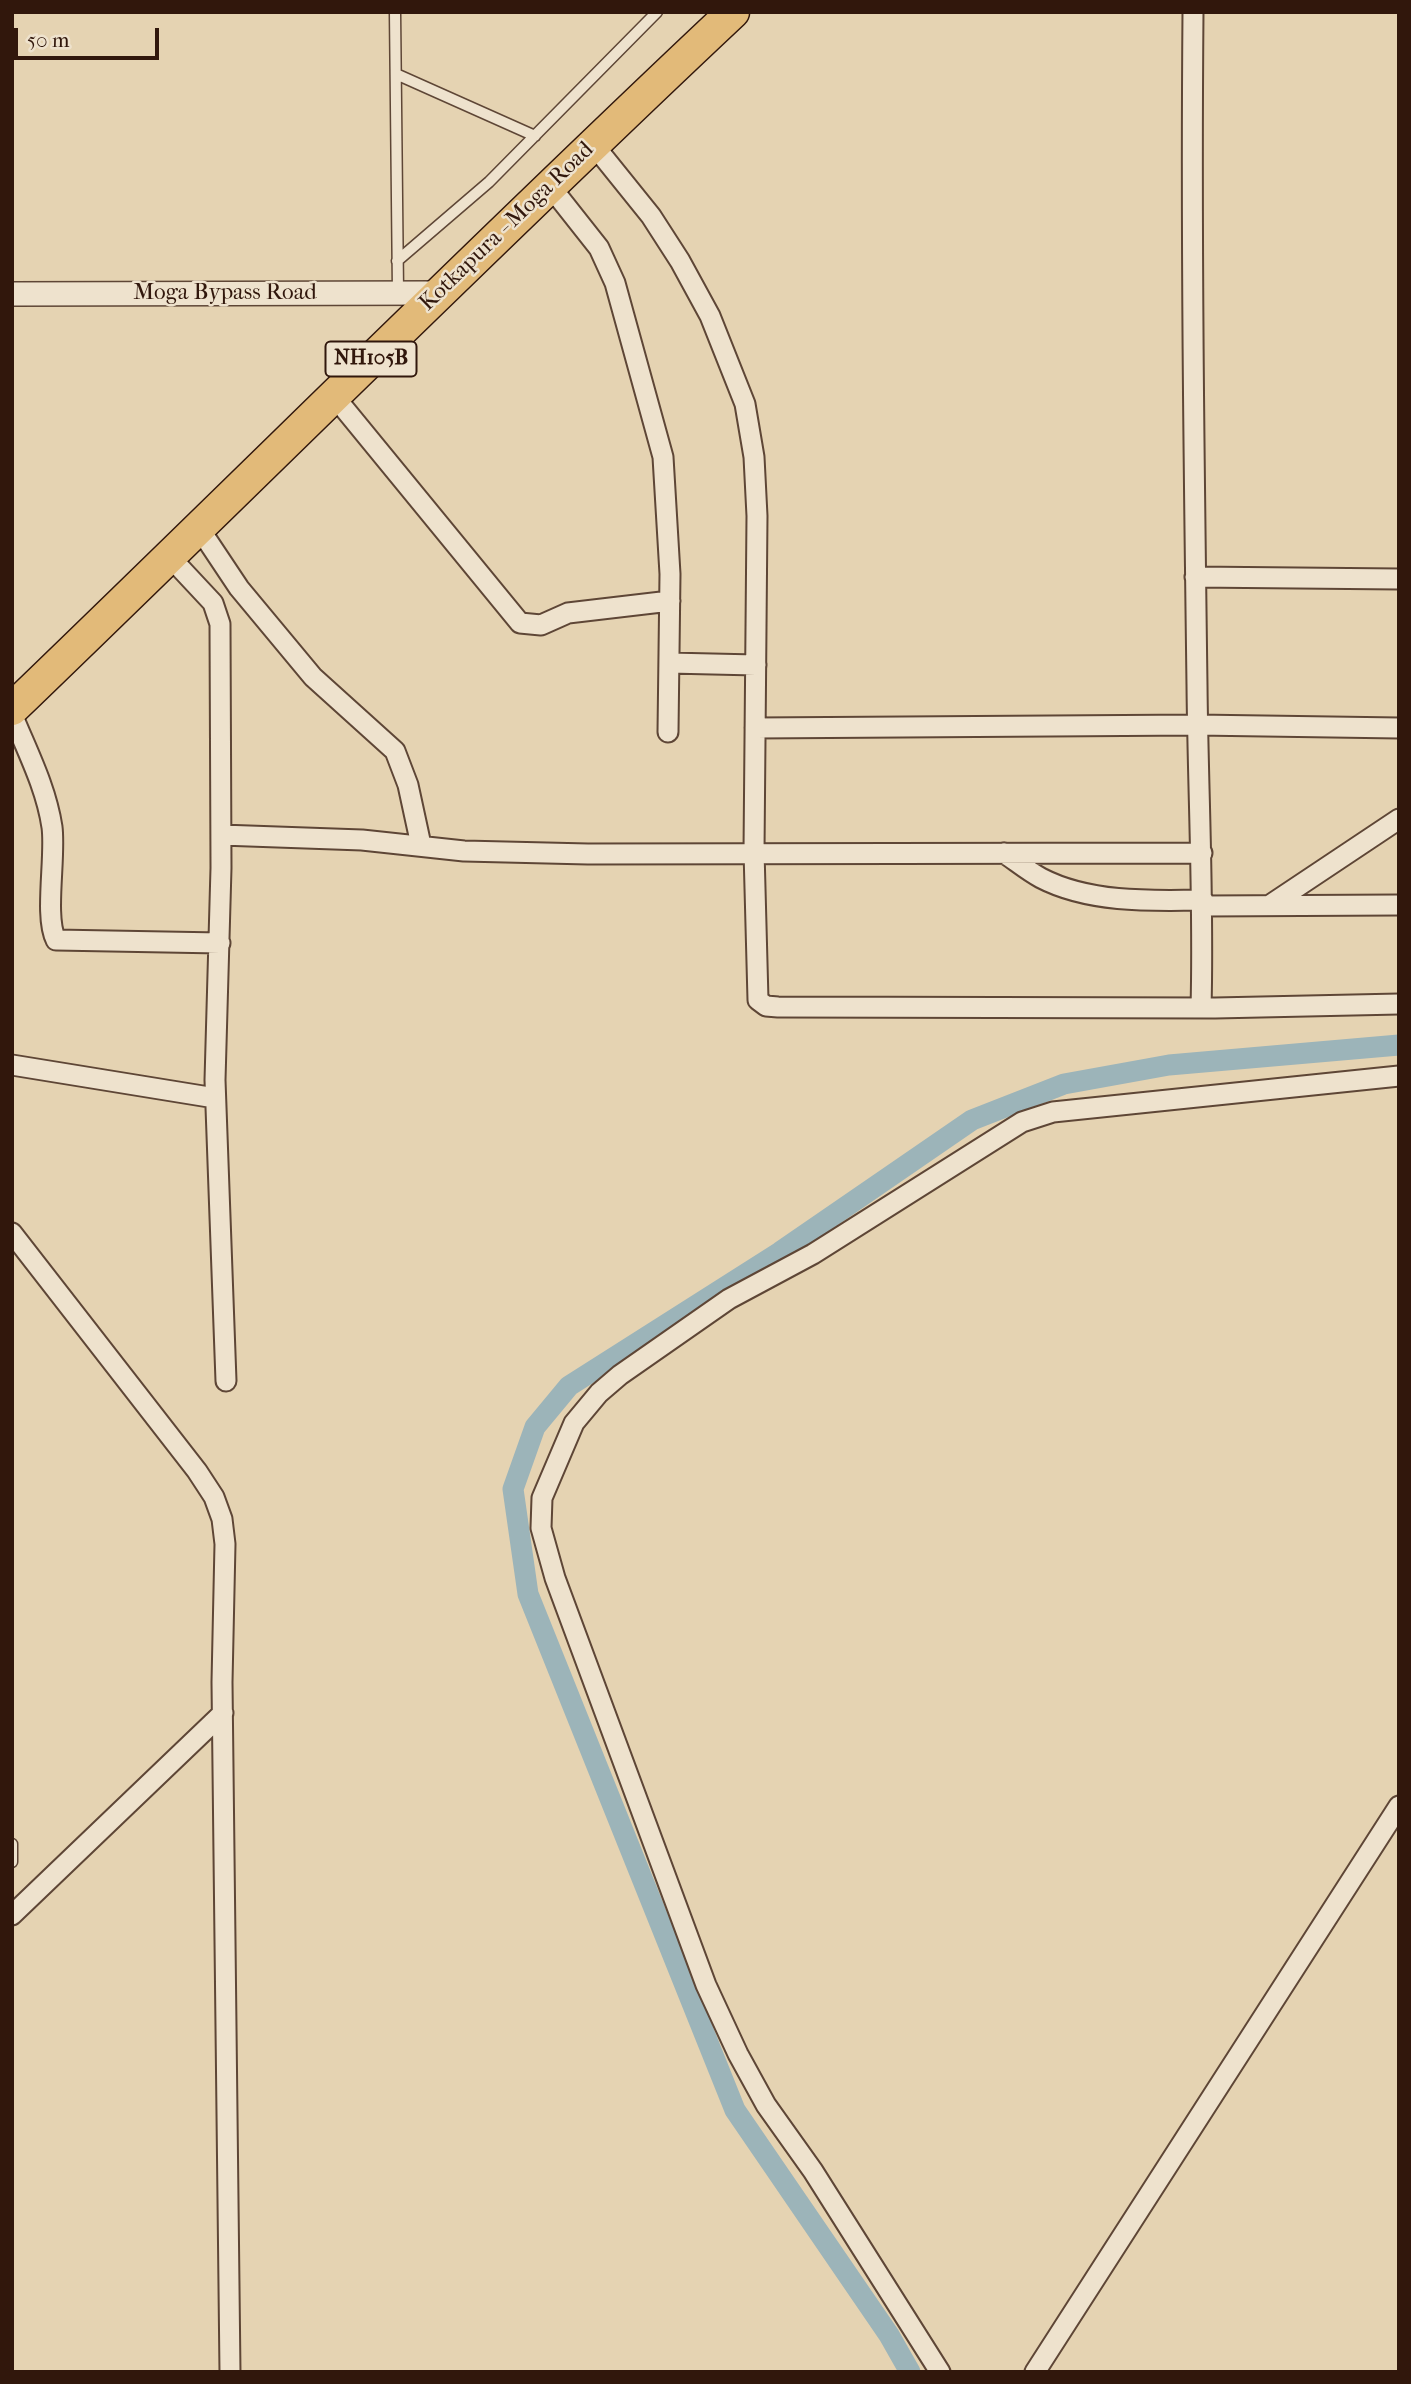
<!DOCTYPE html>
<html>
<head>
<meta charset="utf-8">
<style>
  body { margin:0 }
  #map { position:relative; width:1411px; height:2384px; overflow:hidden; background:#e5d3b2; font-family:"IM FELL French Canon",serif }
  canvas { display:block }
  .frame { position:absolute; inset:0; border:14px solid #31170c; pointer-events:none }
  .scale { position:absolute; left:14px; top:28px; width:145px; height:32px; box-sizing:border-box; border:4px solid #31170c; border-top:0; padding-left:9px; font-size:21px; line-height:24px; white-space:nowrap; color:#31170c; -webkit-text-stroke:5px #eee2cd; paint-order:stroke }
</style>
</head>
<body>
<div id="map">
<canvas width="1411" height="2384"></canvas>
<div class="frame"></div>
<div class="scale">50 m</div>
</div>
<script>
const context = document.querySelector('canvas').getContext('2d');
context.lineJoin = 'round';
function trace(path, color, width, dash) {
  context.strokeStyle = color;
  context.lineWidth = width;
  context.lineCap = dash ? 'butt' : 'round';
  context.setLineDash(dash || []);
  context.stroke(path);
}
function write(font, color, halo, rows, align = 'center') {
  context.font = font + ' "IM FELL French Canon",serif';
  context.lineWidth = 5;
  context.setLineDash([]);
  context.textBaseline = 'middle';
  context.strokeStyle = halo;
  context.fillStyle = color;
  for (const [text, x, y, turn = 0] of rows) {
    context.save();
    context.translate(x, y);
    context.rotate((+turn || 0) * Math.PI / 180);
    context.textAlign = isNaN(turn) ? turn : align;
    if (halo) context.strokeText(text, 0, 0);
    context.fillText(text, 0, 0);
    context.restore();
  }
}
trace(new Path2D(`
  M910 2372 889 2335 735 2110 528 1594 513 1489 535 1427 569 1386 780 1252 972 1120 1064 1084 1169 1065 1399 1045`), '#9cb4b9', 21);
const service = new Path2D(`
  M395 12 398 292
  M396 74 535 136
  M397 261 489 182 657 12
  M12 1844V1862`);
const minor = new Path2D(`
  M1193 12C1191 237 1194 461 1197 685 1198 793 1204 900 1201 1008
  M593 144 651 216 680 261 710 316 745 404 754 457 757 516 754 851 758 1000 766 1006 778 1007 1215 1008 1399 1004
  M550 186 599 248 615 283 663 457 670 574 668 732
  M334 396 520 623 541 625 568 613 670 601
  M199 528 239 588 313 677 395 751 408 785 421 845
  M170 557 213 603 220 624 221 868 215 1080 226 1381
  M1195 577 1399 579
  M669 663 756 665
  M12 714C27 751 46 787 52 827 56 857 44 917 56 940L220 943
  M755 728 1197 725 1399 728
  M221 835 362 840 464 851 588 854 1202 853
  M1004 853C1016 861 1028 871 1041 878 1089 903 1151 901 1203 900
  M1270 905 1399 819
  M1204 906 1399 905
  M12 1065 215 1098
  M12 1233 197 1471 214 1497 222 1519 225 1544 222 1682 230 2372
  M12 1915 223 1713
  M940 2372 813 2171 766 2105 738 2054 706 1985 555 1578 541 1528 542 1498 574 1423 599 1393 620 1375 729 1299 813 1254 1022 1122 1053 1112 1399 1076
  M1035 2372 1399 1806`);
const tertiary = new Path2D(`
  M12 294 438 293`);
const trunk = new Path2D(`
  M12 709C253 477 489 241 733 12`);
trace(service, '#5e4636', 13);
trace(minor, '#5e4636', 23);
trace(tertiary, '#5e4636', 26);
trace(trunk, '#31170c', 35);
trace(service, '#eee2cd', 10);
trace(minor, '#eee2cd', 19);
trace(tertiary, '#eee2cd', 23);
trace(trunk, '#e2ba79', 32);
for (const [x, y, w] of [
  [371,359,91]
]) {
  const box = new Path2D();
  box.roundRect(x - w / 2, y - 17.5, w, 35, 5);
  context.fillStyle = '#eee2cd';
  context.fill(box);
  trace(box, '#31170c', 2);
}
write('bold 21px', '#31170c', null, [
  ["NH105B",371,359]
]);
write('23px', '#31170c', '#eee2cd', [
  ["Kotkapura - Moga Road",507,227,-44],
  ["Moga Bypass Road",225,293]
]);
</script>
</body>
</html>
